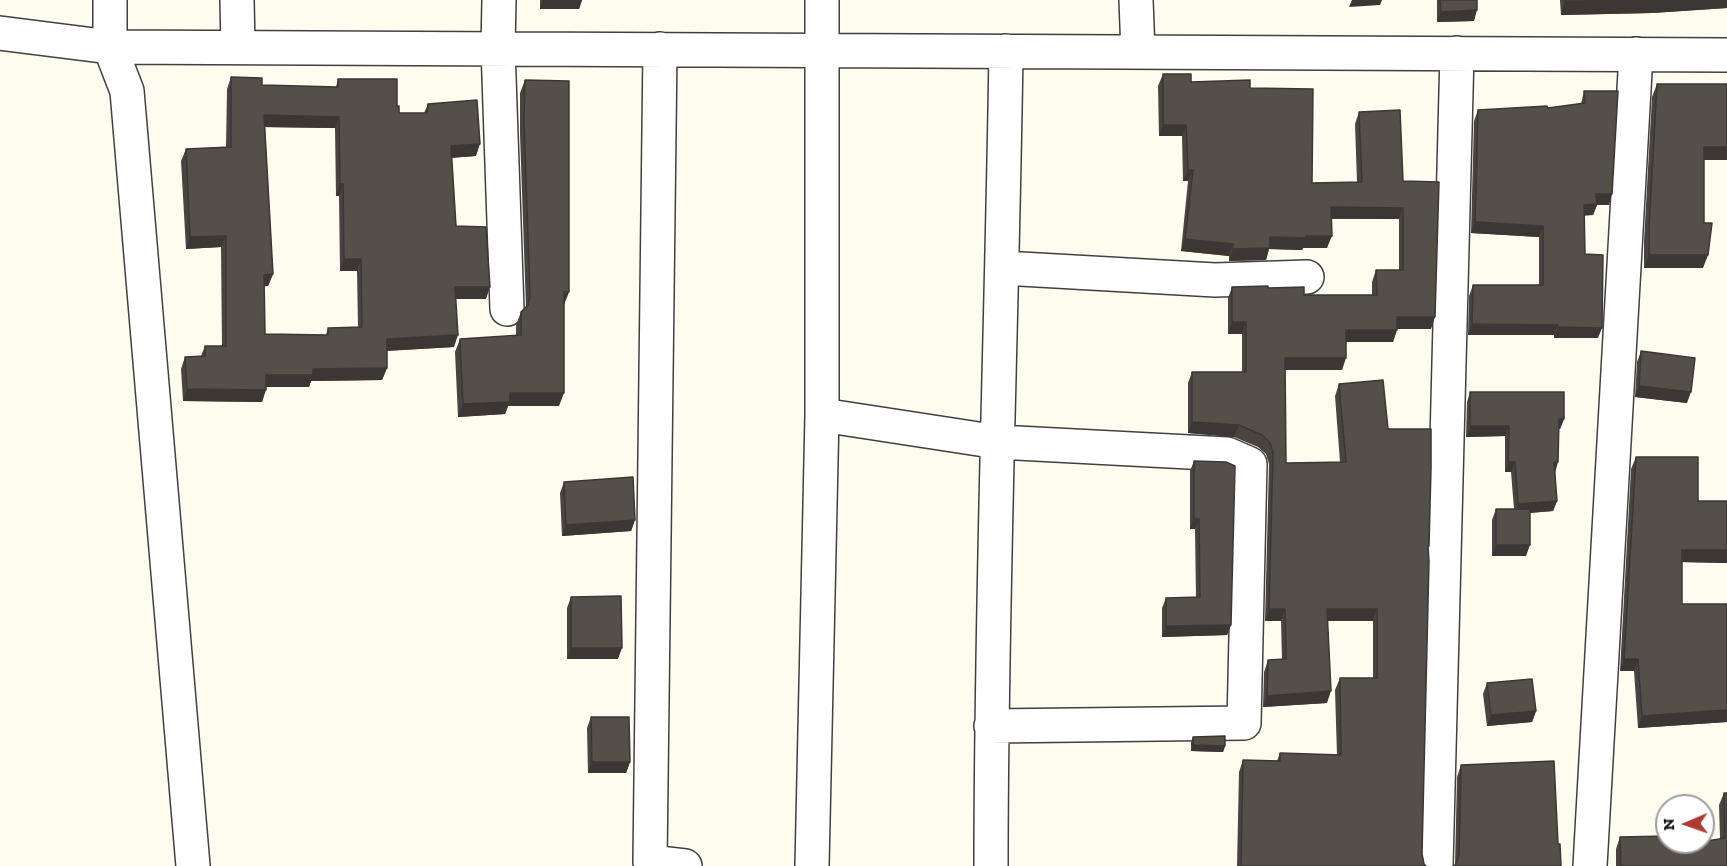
<!DOCTYPE html>
<html>
<head>
<meta charset="utf-8">
<style>
  body { margin:0 }
  #map { position:relative; width:1727px; height:866px; overflow:hidden; background:#fdfcee; font-family:"Zilla Slab",serif }
  canvas { display:block }
  .north { position:absolute; left:1655px; top:794px; width:60px; height:60px; box-sizing:border-box; background:#fff; border:2px solid #9e9e9e; border-radius:50%; rotate:268deg; font-size:16px; font-weight:700; line-height:24px; text-align:center; color:#0d0d0d }
  .north::after { content:''; display:block; margin:auto; width:21px; height:27px; background:#b03932; clip-path:polygon(50% 0,100% 100%,50% 72%,0 100%) }
</style>
</head>
<body>
<div id="map">
<canvas width="1727" height="866"></canvas>
<div class="north">N</div>
</div>
<script>
const context = document.querySelector('canvas').getContext('2d');
context.lineJoin = 'round';
function trace(path, color, width, dash) {
  context.strokeStyle = color;
  context.lineWidth = width;
  context.lineCap = dash ? 'butt' : 'round';
  context.setLineDash(dash || []);
  context.stroke(path);
}
function paint(path, color) {
  context.fillStyle = color;
  context.fill(path, 'evenodd');
}
const minor = new Path2D(`
  M110 0V47L127 91 193 866
  M237 0 238 47
  M499 0 498 48 507 309
  M1136 0 1138 52
  M0 33 110 47 1727 55
  M660 49 650 862 685 866
  M1003 268 1215 280 1307 277
  M822 415 998 442 1227 454 1250 464 1244 723 991 726
  M812 866 822 415V0
  M991 866C991 594 1002 323 1006 51
  M1436 866 1457 53
  M1590 866 1636 54`);
trace(minor, '#404040', 36);
trace(minor, '#fff', 33);
paint(new Path2D(`
  M540 0H582L579 9H540Z
  M1437 0H1477L1474 21 1437 22Z
  M1560 0H1727V8L1652 13 1561 15Z
  M1163 74 1191 82 1250 88 1312 183 1357 182 1355 124 1359 112 1403 181 1431 329H1397L1393 342H1346L1342 370H1285L1286 463 1340 462 1335 396 1339 384 1388 429 1428 549 1422 854 1424 864 1426 866H1237L1239 772 1243 760 1277 761 1280 753 1337 755 1335 690 1340 678H1373V621H1328L1327 703 1263 707 1264 672 1268 660H1282L1281 621H1265L1269 464 1266 454 1258 447 1234 437 1188 433V383L1192 372H1242V334H1228V298L1232 287 1268 288 1304 295H1372V282L1376 270H1399V219H1331L1327 248H1303L1302 250 1269 249 1266 260 1229 261V256L1181 251 1188 181H1183L1182 136H1159L1158 86Z
  M231 77 262 85 336 87 338 79 397 106 399 113H424L428 104 476 156 451 158 456 226 486 299H456L454 347 387 351V368L382 380 311 381 309 387H266L262 402 183 401 181 369 185 357 201 356 205 346H222L221 247 186 249 181 161 186 149 226 147 227 89ZM265 127 335 128 336 196H339L340 271H357L358 327 328 328 326 335 265 334 264 286H268L273 274Z
  M525 80 564 305 559 406H508L505 414 458 417 455 352 460 339 516 336V325L521 312 526 308 520 134V93Z
  M1657 84 1704 160 1703 268H1644V241L1652 97Z
  M1584 91 1609 205H1597L1593 215H1585V254L1598 338H1554V335H1468L1469 296 1473 285H1539V237L1471 233 1474 121 1478 110 1548 108 1581 104Z
  M1641 351 1687 403 1635 397 1637 362Z
  M1470 392 1564 419 1560 429H1559L1555 472 1557 501 1553 511 1530 513 1526 556H1492V520L1496 509H1514L1511 472H1505V436L1466 437 1467 402Z
  M1636 457 1698 501H1727V563L1682 562V604H1727V726V722L1638 728 1634 671H1620L1631 469Z
  M1194 461 1231 625 1227 635 1162 637V608L1166 598 1196 597 1195 529H1190V471Z
  M564 482 635 520 631 531 562 536 560 493Z
  M571 597 618 659H567V608Z
  M1487 683 1536 711 1532 722 1487 726 1483 694Z
  M591 717 630 762 626 773H588L587 728Z
  M1193 737 1225 746 1223 752 1191 751V742Z
  M1461 765 1558 844 1455 865 1457 777Z
  M1724 793 1727 866H1616V849L1620 837 1670 847 1720 839 1719 805Z`), '#494440');
paint(new Path2D(`
  M543 0H582L579 9H540Z
  M1352 0H1382L1380 5 1349 7Z
  M1660 0H1727V8L1652 13 1561 15 1565 2Z
  M1477 10 1474 21 1437 22 1441 12Z
  M264 115 339 117 335 128 260 127Z
  M1163 125H1186L1182 136H1159Z
  M480 144 476 156 446 158 451 146Z
  M1704 147H1727V160H1700Z
  M1188 170H1193L1188 181H1183Z
  M340 184H343L339 196H336Z
  M1596 194H1612L1609 205H1597L1593 215 1581 216 1584 205Z
  M1331 207 1403 208 1399 219 1327 218Z
  M1475 222 1543 226 1539 237 1471 233Z
  M226 236 221 247 186 249 190 237Z
  M1332 236 1327 248H1303L1302 250 1269 249 1266 260 1229 261 1233 249 1270 237Z
  M1185 239 1233 244 1229 256 1181 251Z
  M1649 255H1708L1703 268H1644Z
  M344 259H361L357 271H340Z
  M273 274 268 286 260 287 264 275Z
  M455 287H490L486 299H451Z
  M564 292H569L564 305Z
  M1397 317H1435L1431 329H1393Z
  M1232 322H1246L1242 334H1228Z
  M1472 324 1558 325 1554 335H1468Z
  M1558 327 1602 328 1598 338H1554Z
  M1346 330H1397L1393 342H1342Z
  M458 335 454 347 382 351 387 339Z
  M1285 358H1346L1342 370H1281Z
  M387 368 382 380 311 381 309 387H262L266 375 313 369Z
  M1639 386 1691 392 1687 403 1635 397Z
  M187 389 266 390 262 402 183 401Z
  M510 393H564L559 406H508L505 414 458 417 463 404Z
  M1559 419H1564L1560 429H1555Z
  M1192 422 1239 425 1234 437 1188 433Z
  M1470 426H1509L1505 436 1466 437Z
  M1508 462H1515L1511 472H1505Z
  M1554 462H1558L1555 473Z
  M1557 501 1553 511 1514 514 1518 504Z
  M1194 519H1199L1195 529H1190Z
  M635 520 631 531 562 536 566 525Z
  M1496 545H1530L1526 556H1492Z
  M1682 550H1727V563L1678 562Z
  M1269 609H1285L1281 621H1265Z
  M1327 609H1377L1373 621H1323Z
  M1231 625 1227 635 1162 637 1166 626Z
  M571 648H622L618 659H567Z
  M1624 659H1638L1634 671H1620Z
  M1331 691 1327 703 1263 707 1267 696Z
  M1727 710V722L1638 728 1642 716Z
  M1536 711 1532 722 1487 726 1491 715Z
  M1193 745 1225 746 1223 752 1191 751Z
  M592 762H630L626 773H588Z`), '#3c3734');
const building = new Path2D(`
  M1440 0H1477V10L1441 12Z
  M1565 0H1660L1565 2Z
  M1163 74H1191V82L1250 80V88L1313 89 1312 183 1362 182 1359 112 1400 110 1403 181 1439 182 1435 317H1397V330H1346V358H1285L1286 463 1346 462 1339 384 1383 380 1388 429H1431V468L1429 546H1428L1429 561 1422 854 1424 864 1426 866H1241L1243 760 1280 761V753L1341 755 1340 678H1377V609H1327L1331 691 1267 696 1268 660 1286 659 1285 609H1269L1273 452 1270 443 1262 435 1239 425 1192 422V372H1246V322H1232V287L1268 286V288L1304 287V295H1377L1376 270H1403V208L1331 207 1332 236H1306V238L1270 237V248L1233 249V244L1185 239 1193 170H1188L1186 125H1163Z
  M231 77 262 78V85L338 87V79H397V106H399V113H427L428 104 477 100 480 144 451 146 456 226 486 227 490 287H455L458 335 387 339V368L313 369V375H266V390L187 389 185 357 205 356V346H226V236L190 237 186 149 231 147ZM264 115 339 117 340 184H343L344 259H361L362 327 328 328V335L265 334 264 275 273 274Z
  M525 80 569 81V292H564V393H510V402L463 404 460 339 521 335V312L528 305 530 296 524 121Z
  M1657 84H1727V147H1704V223H1712L1708 255H1649V228Z
  M1584 91H1618L1612 194H1596L1597 204 1584 205 1585 254 1603 255 1602 328 1558 327V325L1472 324 1473 285H1543V226L1475 222 1478 110 1547 106 1548 108 1585 103Z
  M1641 351 1695 358 1691 392 1639 386Z
  M1470 392H1564V419H1559L1558 462H1554L1557 501 1518 504 1515 462H1508L1509 426H1470Z
  M1636 457H1698V501H1727V550H1682V604H1727V710L1642 716 1638 659H1624Z
  M1194 461 1226 462 1235 466 1231 625 1166 626V598L1200 597 1199 519H1194Z
  M633 477 635 520 566 525 564 482Z
  M1496 509H1530V545H1496Z
  M621 596 622 648H571V597Z
  M1532 679 1536 711 1491 715 1487 683Z
  M591 717H629L630 762H592Z
  M1225 736V746L1193 745V737Z
  M1554 761 1558 844H1560L1561 866H1454L1456 864 1459 855 1461 765Z
  M1724 793H1727V866H1621L1620 837 1667 836V842H1670V847L1725 838Z`);
paint(building, '#554f4a');
trace(building, '#3c3734', 1.5);
</script>
</body>
</html>
